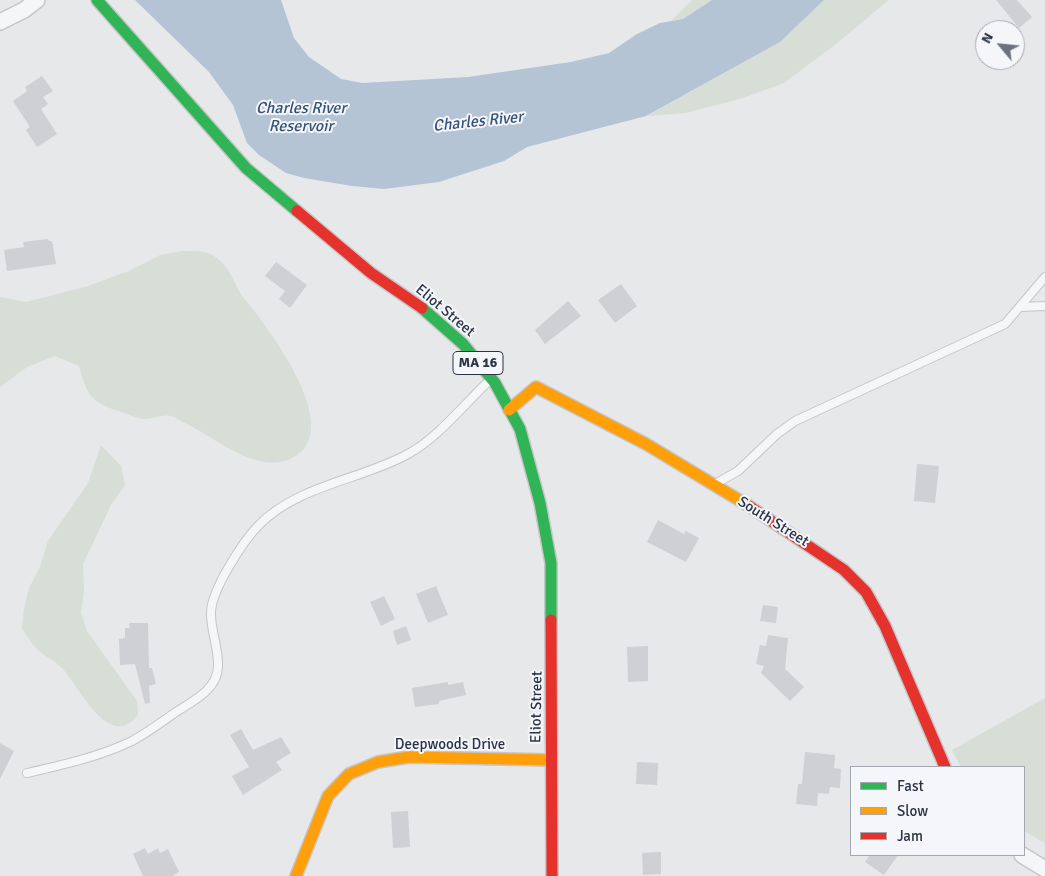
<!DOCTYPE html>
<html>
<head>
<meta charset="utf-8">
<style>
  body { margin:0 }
  #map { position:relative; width:1045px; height:876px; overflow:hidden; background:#e6e8ea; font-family:Signika,sans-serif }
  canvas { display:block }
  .legend { position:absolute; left:850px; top:766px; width:175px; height:90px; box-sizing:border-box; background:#f4f6f9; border:1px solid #a4a8b1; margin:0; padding:6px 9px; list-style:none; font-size:15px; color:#2b3445 }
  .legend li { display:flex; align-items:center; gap:10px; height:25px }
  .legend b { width:25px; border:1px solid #a4a8b1 }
  .north { position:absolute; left:975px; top:20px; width:50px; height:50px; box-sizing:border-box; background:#f4f6f9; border:1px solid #a4a8b1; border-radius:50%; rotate:298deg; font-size:14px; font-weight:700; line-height:20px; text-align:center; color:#2b3445 }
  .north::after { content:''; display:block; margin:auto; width:18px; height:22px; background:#6c737f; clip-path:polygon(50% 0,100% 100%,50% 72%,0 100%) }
</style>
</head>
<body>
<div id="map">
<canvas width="1045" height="876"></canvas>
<ul class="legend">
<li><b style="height:6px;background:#30b455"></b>Fast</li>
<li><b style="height:6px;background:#ff9f0a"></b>Slow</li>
<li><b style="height:6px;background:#e5322d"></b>Jam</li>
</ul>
<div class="north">N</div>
</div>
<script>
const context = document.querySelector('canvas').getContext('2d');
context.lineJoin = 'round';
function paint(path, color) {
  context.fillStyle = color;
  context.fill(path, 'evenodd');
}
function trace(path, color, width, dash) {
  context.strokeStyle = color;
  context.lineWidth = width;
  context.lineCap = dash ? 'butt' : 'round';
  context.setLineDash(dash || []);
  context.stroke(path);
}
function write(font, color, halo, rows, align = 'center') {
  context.font = font + ' Signika,sans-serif';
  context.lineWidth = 4;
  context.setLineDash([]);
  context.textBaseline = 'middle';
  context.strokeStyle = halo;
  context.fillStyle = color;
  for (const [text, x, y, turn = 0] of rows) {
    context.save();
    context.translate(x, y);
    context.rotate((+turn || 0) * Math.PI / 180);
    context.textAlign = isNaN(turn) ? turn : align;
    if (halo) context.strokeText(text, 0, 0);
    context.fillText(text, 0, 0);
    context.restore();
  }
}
paint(new Path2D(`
  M692 0H712L683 19 671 21Z
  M824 0H889L836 44 784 83 743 98 686 113 647 116 780 42Z
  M182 251C195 251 208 250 218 259 231 269 234 285 243 297 266 325 346 428 294 457 257 477 216 437 183 422 179 420 174 416 170 416 161 414 152 420 143 419 136 418 128 414 122 412 92 403 87 396 79 366L55 356 27 367 0 387V297L27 302 88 286 129 271 160 255Z
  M101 445 121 466 125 485 111 505 83 564 84 591 81 613 87 631 137 701 138 714C111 753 80 689 63 669 57 662 46 657 39 651 32 645 27 636 22 629L24 608 29 588 40 567 48 541 88 483Z
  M1045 698V843L1024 831V767H961L952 750Z`), '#d6ded6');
paint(new Path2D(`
  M135 0H281L294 38 309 57 341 79 362 83 468 77 571 62 609 53 637 34 660 23 683 19 712 0H824L780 42 646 116 527 147 504 161 439 182 384 189 352 186 304 178 286 173 259 155 247 143 233 105 209 72Z`), '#b4c4d5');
paint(new Path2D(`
  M996 0H1017L1032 17 1019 28Z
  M42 76 53 91 43 97 48 104 41 109 57 134 37 147 26 130 30 127 13 101 27 91 25 87Z
  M48 239 49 241H52L56 264 7 271 4 250 24 247 23 242Z
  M276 262 307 285 290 308 279 299 285 291 265 276Z
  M621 284 637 306 615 323 598 300Z
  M568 301 581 316 545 344 535 330Z
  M917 464 939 466 935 503 914 501Z
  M658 520 684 534 686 531 699 538 686 562 647 542Z
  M436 586 448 615 428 623 416 594Z
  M384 596 395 619 381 626 370 602Z
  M763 605 778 607 776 623 760 621Z
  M129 623H148L149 668H152L156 684 149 686 150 703 145 704 135 664 120 665 119 639 125 638V628H130Z
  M406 626 411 640 397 645 393 631Z
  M768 635 788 638 785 669 804 687 790 701 761 673 764 666 756 664 760 645 766 646Z
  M648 646V681L628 682 627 647Z
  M448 682V685L463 682 466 695 439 701V704L415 707 412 688Z
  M241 729 253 750 281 737 291 753 276 762 282 770 243 795 232 776 249 767 230 735Z
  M0 743 14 751 0 779Z
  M805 752 835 755 834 768 841 769 840 788 830 787 829 794 818 793 817 806 796 804 798 784H802Z
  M637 762 658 763 657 785 636 784Z
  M408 811 410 847 393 848 391 812Z
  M145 848 148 854 158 848 160 853 168 849 179 872 172 876H143L133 854Z
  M661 852V874L643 875 642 853Z
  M870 855H898L884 875 865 862Z`), '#ced0d3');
const lane = new Path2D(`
  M1020 307 1045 306
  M715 484 738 471 777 434 795 421 1005 324 1045 277
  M27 773C62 765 99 757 132 741 147 733 162 722 176 712 193 701 217 690 218 667 219 649 211 632 211 614 210 592 243 541 259 525 298 485 361 480 408 454 438 438 465 403 490 380`);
const street = new Path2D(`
  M0 22 24 10 37 0
  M1022 855 1045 869`);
const fast = new Path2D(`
  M97 0 246 168 297 211
  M422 308 463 344 495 383 520 429 540 503 551 563V620`);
const slow = new Path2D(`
  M509 410 536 387 646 444 749 506
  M296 876 328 796 349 774 378 762 409 757 551 760`);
const jam = new Path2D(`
  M297 211 371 273 422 308
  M749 506 844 570 866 592 885 626 945 767
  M551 620 552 876`);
trace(lane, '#c4c6c8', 10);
trace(street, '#c4c6c8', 18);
trace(fast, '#c4c6c8', 14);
trace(slow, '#c4c6c8', 14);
trace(jam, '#c4c6c8', 14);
trace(lane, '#f5f6f7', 8);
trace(street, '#f5f6f7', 15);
trace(fast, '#30b455', 11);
trace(slow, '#ff9f0a', 11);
trace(jam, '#e5322d', 11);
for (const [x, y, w] of [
  [478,363,50]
]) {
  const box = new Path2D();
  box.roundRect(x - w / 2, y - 11.5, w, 23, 4);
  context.fillStyle = '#f4f6f9';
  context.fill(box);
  trace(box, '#2b3445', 1);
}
write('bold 14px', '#2b3445', null, [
  ["MA 16",478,363]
]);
write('15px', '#2b3445', '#f4f6f9', [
  ["Eliot Street",445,311,40],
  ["South Street",773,522,32],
  ["Eliot Street",537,707,-89],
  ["Deepwoods Drive",450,745]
]);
write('italic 16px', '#34527a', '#f4f6f9', [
  ["Charles River",301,109],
  ["Reservoir",301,127],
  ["Charles River",478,122,-6]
]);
</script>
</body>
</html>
